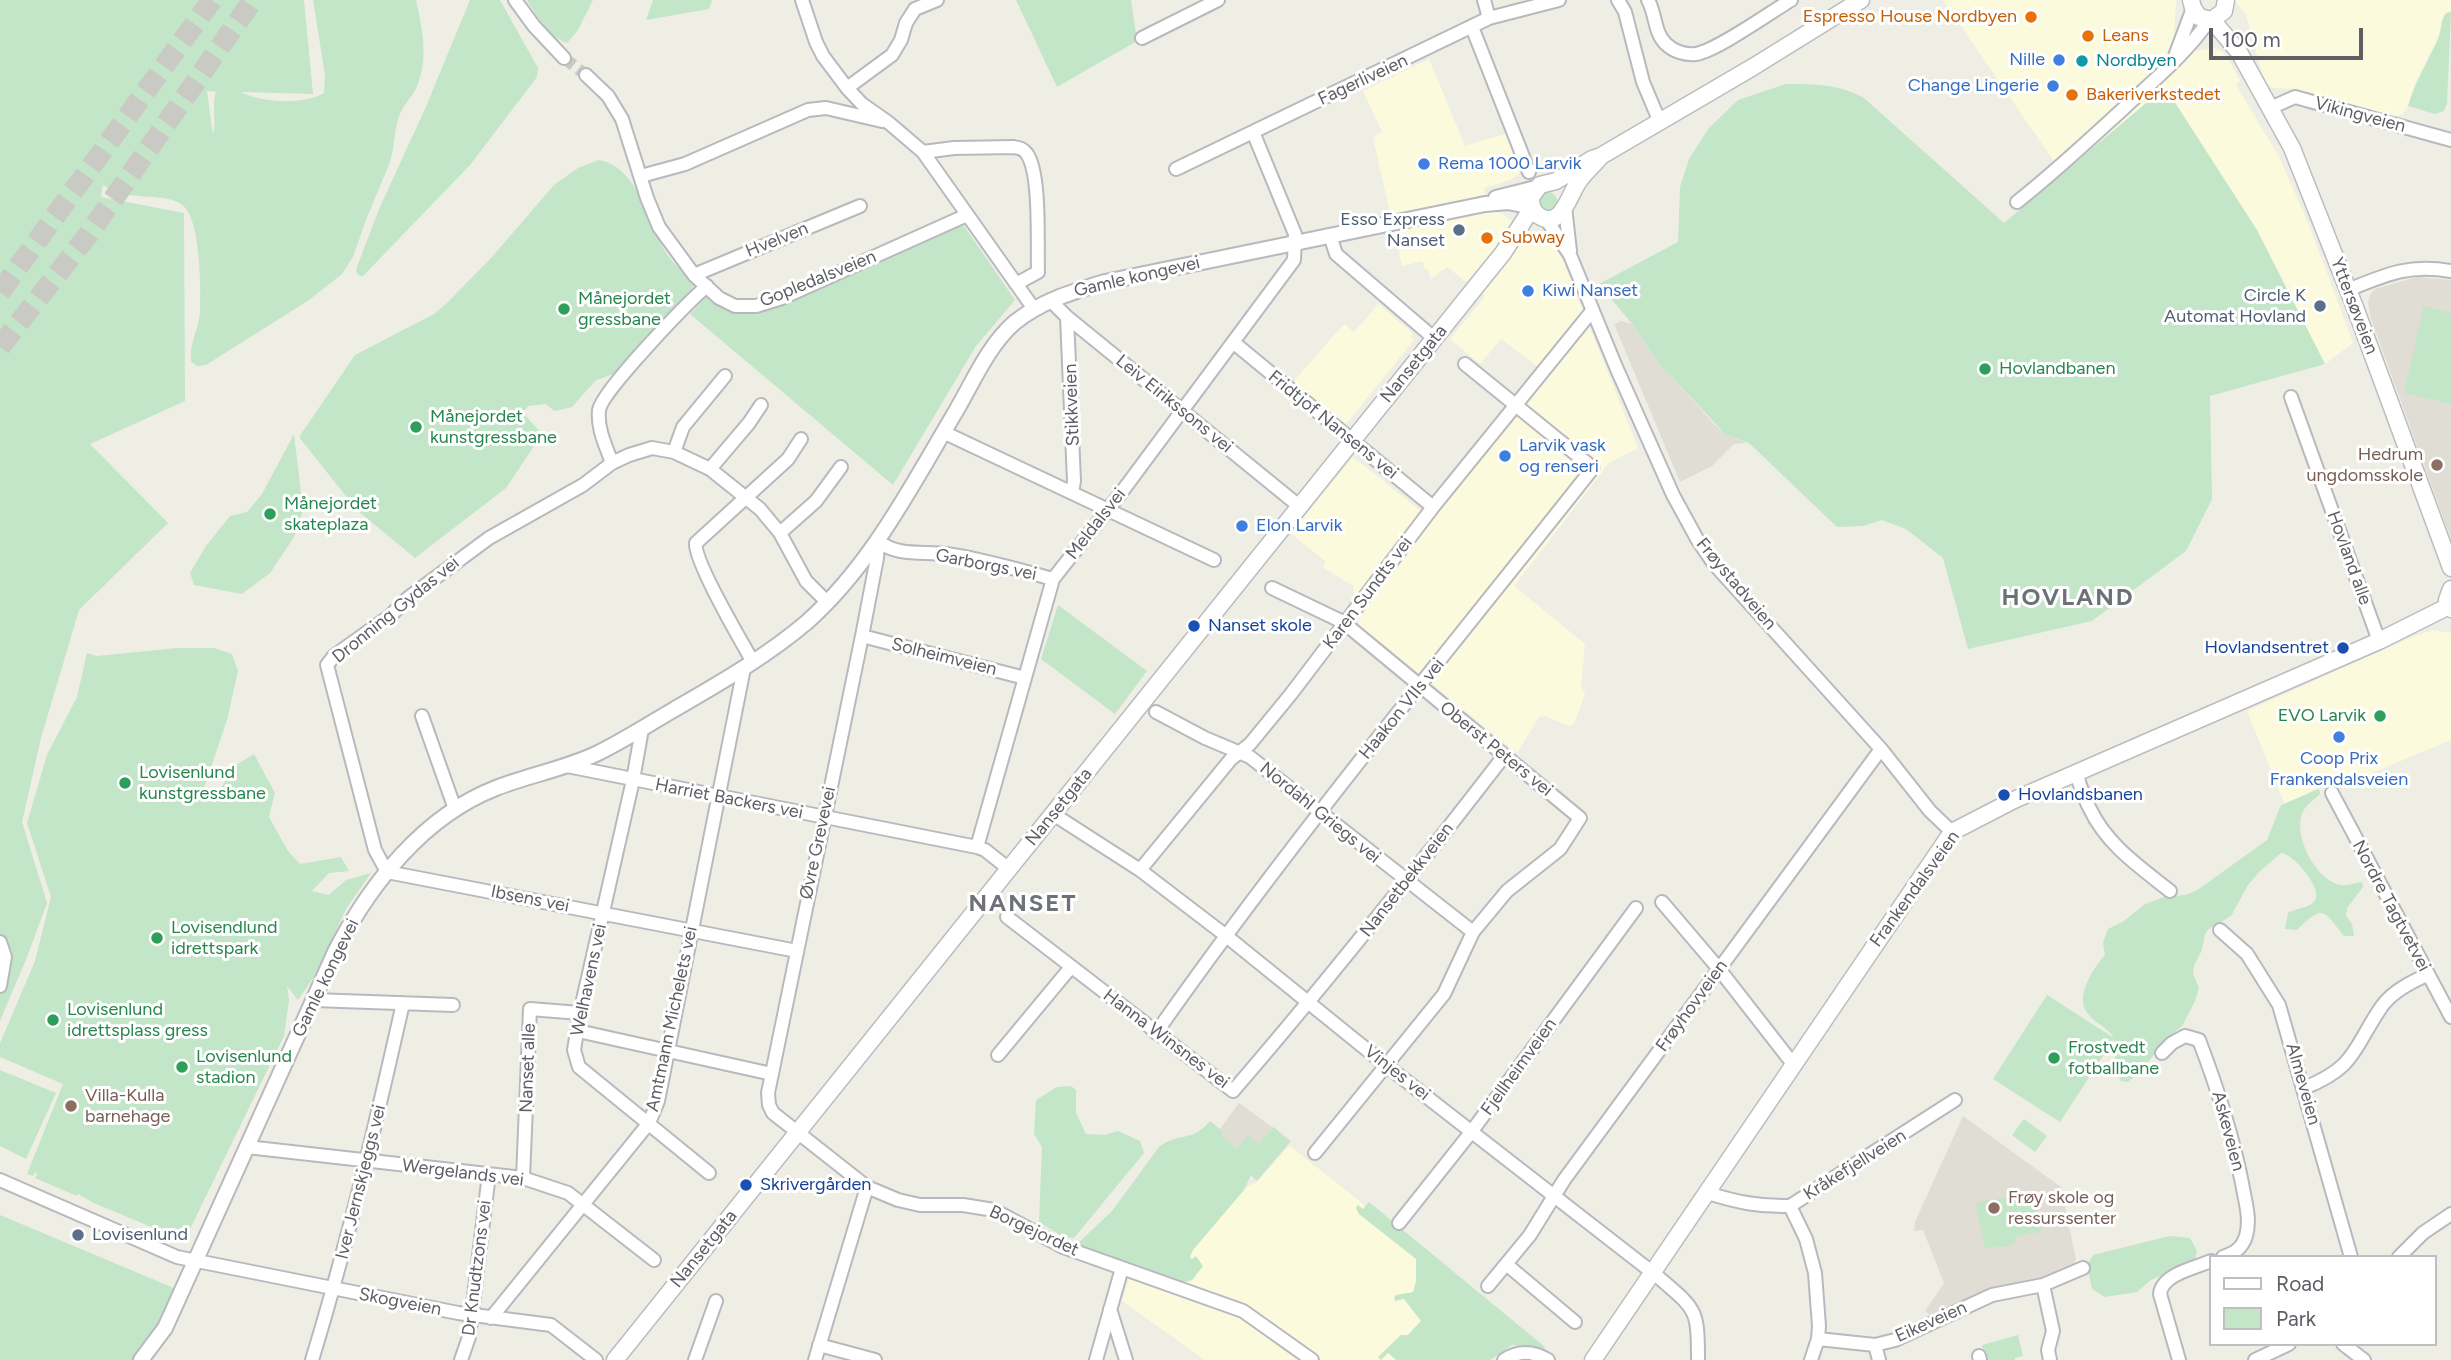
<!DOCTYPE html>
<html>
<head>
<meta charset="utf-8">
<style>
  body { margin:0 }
  #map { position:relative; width:2451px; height:1360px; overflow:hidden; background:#efeee5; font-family:Figtree,sans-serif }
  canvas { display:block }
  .legend { position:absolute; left:2209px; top:1255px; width:228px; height:91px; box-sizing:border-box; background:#fff; border:2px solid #bebfc1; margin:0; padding:9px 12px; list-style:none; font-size:21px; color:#5d5f65 }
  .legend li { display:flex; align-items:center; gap:14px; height:35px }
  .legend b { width:35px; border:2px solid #bebfc1 }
  .scale { position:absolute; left:2209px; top:28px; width:154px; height:32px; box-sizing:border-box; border:4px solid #5d5f65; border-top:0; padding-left:9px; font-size:21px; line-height:24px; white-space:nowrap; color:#5d5f65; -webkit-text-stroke:5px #fff; paint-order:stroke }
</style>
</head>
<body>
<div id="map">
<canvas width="2451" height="1360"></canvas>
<ul class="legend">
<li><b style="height:9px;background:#fff"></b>Road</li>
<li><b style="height:19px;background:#c3e5c8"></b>Park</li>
</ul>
<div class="scale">100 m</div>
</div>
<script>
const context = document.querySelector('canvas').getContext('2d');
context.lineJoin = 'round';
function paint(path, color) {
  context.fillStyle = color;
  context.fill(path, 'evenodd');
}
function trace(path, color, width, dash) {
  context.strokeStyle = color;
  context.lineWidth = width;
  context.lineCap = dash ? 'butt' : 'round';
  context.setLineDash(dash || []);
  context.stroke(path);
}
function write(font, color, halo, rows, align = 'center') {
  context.font = font + ' Figtree,sans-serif';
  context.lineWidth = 6;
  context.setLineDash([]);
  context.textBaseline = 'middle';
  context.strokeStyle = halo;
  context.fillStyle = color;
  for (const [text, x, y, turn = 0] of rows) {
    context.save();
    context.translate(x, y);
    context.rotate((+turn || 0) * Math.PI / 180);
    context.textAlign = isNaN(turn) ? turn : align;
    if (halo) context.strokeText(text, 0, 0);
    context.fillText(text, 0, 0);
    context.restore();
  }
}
paint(new Path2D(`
  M1943 0H2176L2174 40 2197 51 2214 48 2224 53 2240 80 2236 85 2279 157 2309 225 2353 343 2325 364 2257 230 2165 88 2062 173Z
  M2234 0H2451V12L2446 13 2437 40 2414 85 2408 106 2403 114 2393 117 2296 89 2274 88 2265 84 2246 15Z
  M1429 59 1465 146 1506 134 1520 173 1510 180 1484 188 1490 211 1502 213 1534 242 1552 243 1558 248 1638 448 1609 463 1514 586 1585 644 1581 686 1585 694 1574 724 1569 726 1545 716 1539 717 1517 753 1359 625 1353 586 1323 567 1326 562 1293 535 1292 532 1353 457 1432 520 1549 375 1501 339 1480 364 1450 339 1485 296 1447 267 1431 279 1428 269H1425L1423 261 1402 266 1373 137 1382 132 1363 91Z
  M1379 304 1413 334 1411 337 1414 340 1346 424 1293 382 1344 324 1354 332Z
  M2433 630 2451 633V740L2336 788 2319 787 2285 805 2247 711 2410 638Z
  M1288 1147H1291L1362 1203 1381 1227 1429 1266 1424 1323 1400 1360H1205L1122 1301 1133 1267 1184 1283 1194 1280 1198 1267 1187 1258 1188 1253 1240 1191 1257 1182Z`), '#fcfadd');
paint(new Path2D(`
  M2417 277 2451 280V539L2371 319 2368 302 2370 295 2375 289Z
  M1621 321 1632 324 1667 375 1669 374 1714 424 1726 435 1747 443 1734 444 1712 466 1680 482 1614 324Z
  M1239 1103 1291 1141 1257 1181 1202 1130 1210 1121 1220 1129Z
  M1963 1116 2061 1187 2076 1260 2073 1266 2036 1282 1933 1317 1925 1311 1944 1283 1923 1230 1914 1231 1915 1222Z`), '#dfddd4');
paint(new Path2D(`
  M0 0H304L313 94 241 92C262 103 303 105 324 93L325 75 313 0H416C422 28 429 58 417 86 413 96 404 104 400 114 394 129 395 146 390 162L366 220 353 257 342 274 309 300 206 365 197 366 191 361C189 345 198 330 200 313 201 290 201 216 181 204 160 191 128 203 103 185L101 197 184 213 185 401 90 444 168 523 79 610 41 738 22 822 47 903 27 957 0 1021ZM207 91 216 92C211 106 217 121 213 135Z
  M470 0H500L538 68 537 77 470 165 363 276 358 275 356 271 358 264 379 209 425 109Z
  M527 0H593L578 30 567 43C549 37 536 15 527 0Z
  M653 0H712L709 9 646 20Z
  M1016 0H1131L1137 41 1057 87Z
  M2451 12 2447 103 2444 111 2435 114 2408 106C2415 82 2428 62 2438 39 2442 30 2440 21 2446 13Z
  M1786 84C1814 84 1839 84 1864 98L2004 223 2165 87 2257 230 2325 364 2210 396 2212 499 2186 551 2092 621 1968 649 1943 558 1906 529 1882 520 1863 526 1837 527 1749 443 1726 435 1669 374 1667 375 1632 324 1599 284 1678 242 1680 187 1689 159 1709 128 1738 100Z
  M599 160C640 167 648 227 669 257 677 267 688 275 693 286L689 297 617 373 596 380 572 407 554 411 546 404 528 406 523 413 542 434 506 488 415 558 357 510 299 437 355 355 434 314 447 303 492 257 554 185 578 168Z
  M1539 201a9 9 0 1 1 18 0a9 9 0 1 1-18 0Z
  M962 223 1015 300 976 346 893 485 690 314 706 297C730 310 739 316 767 308Z
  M2424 306 2451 313V404L2404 393Z
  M294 434 303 510 294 537 270 573 242 594 194 585 190 573 206 546 230 516 247 512 262 494Z
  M1058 605 1147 671 1115 714 1041 659Z
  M177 648H214L232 654 238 671 227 720 200 800 221 787 238 764 254 754 275 793 269 817 288 851 300 864 341 857 349 871 329 873 312 891 329 895 346 880 371 873 346 909 318 971 298 1000 287 986 289 1000 284 1036 189 1231 175 1237 94 1203 78 1194 77 1196 35 1178 37 1174 35 1172 33 1176 27 1174 63 1084 0 1057V1043L35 961 51 897 27 823 47 755 77 697 87 653 97 656Z
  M2319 789 2320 794C2313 801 2305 805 2302 814 2293 837 2317 881 2341 885 2348 886 2355 883 2362 882L2363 887 2347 908 2346 916 2352 924 2354 936H2344C2324 912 2325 902 2297 930L2285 929 2288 913C2295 908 2314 908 2316 898 2320 885 2292 853 2281 853L2259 872 2248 885 2231 916 2209 929 2205 934 2202 950 2194 966 2193 974 2199 988 2195 1001 2182 1026 2165 1040 2143 1069 2128 1082 2121 1081 2116 1072 2114 1039 2060 1122 1993 1079 2047 995 2114 1038C2108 1027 2092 1022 2086 1011 2076 994 2094 967 2105 955L2103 943 2108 929 2124 921 2145 904 2164 897 2186 895 2199 889 2267 840 2281 805Z
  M0 1070 56 1093 26 1159 0 1146Z
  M1071 1086 1076 1090V1113L1086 1134 1105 1135 1118 1131 1140 1141 1144 1153 1074 1238 1063 1237 1039 1222 1042 1147 1034 1134 1036 1100 1057 1087Z
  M2024 1119 2047 1136 2035 1152 2012 1135Z
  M1210 1121 1223 1132 1221 1135 1237 1149 1248 1136 1259 1144 1274 1127 1290 1142 1257 1180 1251 1175 1244 1190 1193 1250 1190 1257 1192 1259 1196 1256 1203 1266 1192 1280 1180 1283 1078 1246 1077 1244 1112 1211 1159 1147C1177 1132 1192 1143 1210 1121Z
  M2034 1193 2040 1232 2016 1236V1243L2010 1246 1985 1248 1976 1206 1978 1202Z
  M1369 1202 1545 1347 1544 1351 1533 1347 1512 1345 1490 1360H1396L1388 1353 1381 1360 1378 1357 1401 1335H1408L1421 1321 1404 1299 1395 1301 1394 1298 1396 1295 1413 1292 1416 1282V1259L1359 1214 1356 1208 1358 1205 1363 1209Z
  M0 1215 181 1291 141 1360H0Z
  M2170 1236 2190 1238 2197 1251 2195 1261 2151 1280 2137 1292 2105 1297 2092 1289 2087 1265 2093 1255Z
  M2018 1335 2023 1356 2015 1358V1360H1985L1982 1345Z`), '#c3e5c8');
trace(new Path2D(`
  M564 58 586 75`), '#cacac5', 12, [12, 6]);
trace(new Path2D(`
  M0 292 212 0
  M0 347 88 235 253 0`), '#cacac5', 21, [21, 10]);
const minor = new Path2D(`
  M515 0 534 26 564 58
  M802 0 816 42 823 56 847 88 862 104 889 123 923 152 1034 309
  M1484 0 1489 18
  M1618 0 1625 12 1643 82 1659 120
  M1648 0C1656 14 1654 33 1666 44 1674 52 1686 55 1696 54 1716 51 1771 12 1791 0
  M1472 27 1529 172
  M1142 38 1218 0
  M2175 56 2193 8
  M586 75 608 96 622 119 647 198 659 227 694 275 719 298 735 306H756L782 298 967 215
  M847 88 892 55 901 40 906 23 915 9 937 0
  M2270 108 2295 97 2451 140
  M923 152 954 148 1013 147C1019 148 1023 148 1027 154 1041 174 1037 245 1038 272L1016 284
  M1176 169 1489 18 1559 0
  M641 176 685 164 808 110 826 108 882 121
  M2017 202C2054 173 2088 141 2123 109 2154 80 2186 54 2210 19
  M1565 207 1570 251
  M1546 219 1570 255 1616 367 1673 495 1697 539 1714 564 1881 749 1930 811 1952 832
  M1330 235 1336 254 1435 339
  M694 275 860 206
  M2348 290C2387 274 2409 264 2451 271
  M1050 300 1067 317 1299 506
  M1067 317 1074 481 1072 493
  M1233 342 1433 507
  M2291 397 2379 641
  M943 432 1214 560
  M674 452 683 427 725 376
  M612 463C606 446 597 429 599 410 602 391 688 302 707 286
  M710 469 749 423 761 405
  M780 533 816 501 841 467
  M878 541 877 558 862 636 768 1093 769 1105 773 1113 867 1187 898 1200 920 1205H963L994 1210 1063 1247 1243 1311 1312 1360
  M878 541C898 557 923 551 947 554 982 559 1019 570 1053 579
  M1272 588 1343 622 1580 818 1560 849 1507 891 1473 932 1444 994 1315 1153
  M862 636 1025 678
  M753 662C742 643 693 559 696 543L788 459 801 439
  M1156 712 1205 738 1250 757 1473 932
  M422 716 455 809
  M642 729 633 780 580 1013 574 1050 579 1067 709 1173
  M567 766 977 847 985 850 1009 869
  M2076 773C2080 785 2084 798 2090 809 2107 845 2140 867 2170 891
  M2332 793 2451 1017
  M1053 814 1140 870 1225 935 1387 1066 1657 1276C1696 1310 1698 1307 1698 1360
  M977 847 1053 579 1121 493 1294 260 1295 234 1253 132
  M1140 870 1231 759 1250 744 1291 694 1433 507 1592 311
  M1662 902 1719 969 1793 1064
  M1007 917 1233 1091C1327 982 1416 870 1504 756
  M2220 930 2247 954 2279 1005 2351 1257
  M0 942 5 957 0 986
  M797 951 387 872 375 850 327 665 334 656 390 616 408 598 489 538 583 485 612 463 629 455 652 448 674 452 710 469 760 509 780 533 806 581 827 602
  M314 1000 453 1005
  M578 1031 772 1074
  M1156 1033C1293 838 1445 655 1593 468L1465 364
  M2162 1053 2172 1043 2185 1036 2199 1040C2217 1087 2232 1133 2242 1183 2245 1201 2251 1219 2246 1236 2242 1249 2234 1253 2223 1257
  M998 1055 1071 967
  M2304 1088C2357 1067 2353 1048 2382 1006 2393 991 2411 982 2427 975
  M247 1147 523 1178 568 1193 654 1260
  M523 1178 530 1009 580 1013
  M0 1180 177 1257 458 1313 551 1325 596 1360
  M1708 1193C1736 1202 1760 1207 1790 1206L1955 1100
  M1790 1206 1806 1239 1815 1273 1819 1326 1818 1339 1811 1360
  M1399 1223 1472 1131 1636 908
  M2399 1257 2423 1233 2451 1214
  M1506 1264 1575 1322
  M1488 1286 1530 1235 1564 1180 1881 749
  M1110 1309 1126 1360
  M491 1318 649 1123 658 1101 744 668
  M1818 1339 1875 1345 1895 1340 1992 1295 2043 1285
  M2343 1344 2364 1360
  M819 1345 875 1360
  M1875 1345 1879 1360
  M1979 1356 1980 1360
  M312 1360C348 1242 376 1123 403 1003
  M461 1360 469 1337 489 1174
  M695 1360 716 1301
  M815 1360 867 1187
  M1096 1360 1122 1268
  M1504 1360C1519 1350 1533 1351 1548 1360
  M2050 1360 2048 1350 2053 1331 2043 1285 2083 1268
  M2179 1360 2160 1294C2162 1274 2195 1268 2211 1261
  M2255 1360 2289 1344`);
const tertiary = new Path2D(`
  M1496 198 1536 188
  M141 1360 165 1328 336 950C371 883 424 816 496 788 529 775 564 769 596 754 623 741 649 724 675 709 720 683 767 656 807 622 872 564 912 485 956 411 973 382 988 346 1014 323 1041 301 1072 292 1105 282L1485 204 1508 202 1532 207`);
const secondary = new Path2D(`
  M2191 0 2193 8 2199 17 2212 20 2224 11 2226 0
  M2212 20 2239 52 2292 148 2356 310 2451 568
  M1601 156C1594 165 1585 172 1579 181 1569 194 1562 230 1539 216 1532 211 1531 205 1531 197L1540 185 1556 181 1592 159 1601 156 1753 67 1861 0
  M2451 589 2447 600 2451 609
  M615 1360 1478 284 1503 253 1532 208
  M1593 1360 1952 832 2014 800 2379 641 2449 606`);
trace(minor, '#b8b9bf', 16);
trace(tertiary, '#b8b9bf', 18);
trace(secondary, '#bbbcc2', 19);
trace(minor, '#fff', 12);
trace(tertiary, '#fff', 14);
trace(secondary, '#fff', 16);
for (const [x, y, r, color] of [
  [2031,17,7,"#e8710a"],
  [2088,36,7,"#e8710a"],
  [2059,60,7,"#3f7fe0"],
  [2082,61,7,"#0f9aa8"],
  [2053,86,7,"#3f7fe0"],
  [2072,95,7,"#e8710a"],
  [1424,164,7,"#3f7fe0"],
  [1459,230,7,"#5c6f8a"],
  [1487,238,7,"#e8710a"],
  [1528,291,7,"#3f7fe0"],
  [2320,306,7,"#5c6f8a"],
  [564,309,7,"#2e9e5b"],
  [1985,369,7,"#2e9e5b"],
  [416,427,7,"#2e9e5b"],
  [1505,456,7,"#3f7fe0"],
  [2437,465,7,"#8d6e63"],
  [270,514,7,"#2e9e5b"],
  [1242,526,7,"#3f7fe0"],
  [1194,626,7,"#1a4fb4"],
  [2343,648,7,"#1a4fb4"],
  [2380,716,7,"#2e9e5b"],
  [2339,737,7,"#3f7fe0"],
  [125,783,7,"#2e9e5b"],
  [2004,795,7,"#1a4fb4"],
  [157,938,7,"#2e9e5b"],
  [53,1020,7,"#2e9e5b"],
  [2054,1058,7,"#2e9e5b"],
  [182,1067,7,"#2e9e5b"],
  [71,1106,7,"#8d6e63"],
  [746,1185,7,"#1a4fb4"],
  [1994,1208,7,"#8d6e63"],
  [78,1235,7,"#5c6f8a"]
]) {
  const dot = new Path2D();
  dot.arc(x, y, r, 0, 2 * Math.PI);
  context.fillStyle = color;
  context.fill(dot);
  trace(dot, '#fff', 2.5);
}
write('18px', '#c56008', '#fff', [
  ["Espresso House Nordbyen",2017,17,"right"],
  ["Leans",2102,36],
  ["Bakeriverkstedet",2086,95],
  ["Subway",1501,238]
], 'left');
write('18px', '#366cbe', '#fff', [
  ["Nille",2045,60,"right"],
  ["Change Lingerie",2039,86,"right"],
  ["Rema 1000 Larvik",1438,164],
  ["Kiwi Nanset",1542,291],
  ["Larvik vask",1519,446],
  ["og renseri",1519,467],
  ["Elon Larvik",1256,526],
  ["Coop Prix",2339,759,"center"],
  ["Frankendalsveien",2339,780,"center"]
], 'left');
write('18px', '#0d838f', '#fff', [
  ["Nordbyen",2096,61]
], 'left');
write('18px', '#5d5f65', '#fff', [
  ["Fagerliveien",1363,80,-25],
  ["Vikingveien",2360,115,15],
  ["Hvelven",777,240,-22],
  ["Gamle kongevei",1137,277,-13],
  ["Gopledalsveien",818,279,-22],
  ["Yttersøveien",2354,306,69],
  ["Nansetgata",1414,364,-51],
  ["Leiv Eirikssons vei",1174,404,39],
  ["Stikkveien",1072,405,-92],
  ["Fridtjof Nansens vei",1333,425,39],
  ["Meldalsvei",1096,524,-52],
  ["Hovland alle",2349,558,70],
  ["Garborgs vei",986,565,11],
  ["Frøystadveien",1736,584,50],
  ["Karen Sundts vei",1368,593,-53],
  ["Dronning Gydas vei",396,610,-39],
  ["Solheimveien",944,657,14],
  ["Haakon VIIs vei",1402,709,-51],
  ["Oberst Peters vei",1496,749,39],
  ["Harriet Backers vei",729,799,11],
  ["Nansetgata",1059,807,-51],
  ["Nordahl Griegs vei",1320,813,39],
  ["Øvre Grevevei",818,843,-78],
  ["Nansetbekkveien",1407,880,-52],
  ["Frankendalsveien",1915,889,-54],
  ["Ibsens vei",530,899,11],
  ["Nordre Tagtvetvei",2391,906,62],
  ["Gamle kongevei",326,978,-64],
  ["Welhavens vei",589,980,-78],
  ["Frøyhovveien",1692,1006,-54],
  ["Amtmann Michelets vei",672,1019,-78],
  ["Hanna Winsnes vei",1166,1039,37],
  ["Fjellheimveien",1519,1067,-54],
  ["Nanset alle",528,1068,-88],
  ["Vinjes vei",1397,1073,38],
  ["Almeveien",2303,1084,74],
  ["Askeveien",2228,1131,75],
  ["Kråkefjellveien",1855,1165,-32],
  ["Wergelands vei",463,1173,7],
  ["Iver Jernskjeggs vei",361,1182,-76],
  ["Borgejordet",1034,1231,25],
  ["Nansetgata",704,1249,-51],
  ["Dr Knudtzons vei",477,1268,-83],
  ["Skogveien",400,1302,11],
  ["Eikeveien",1931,1322,-24]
]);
write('18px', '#4e5e75', '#fff', [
  ["Esso Express",1445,220],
  ["Nanset",1445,241],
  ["Circle K",2306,296],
  ["Automat Hovland",2306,317],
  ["Lovisenlund",92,1235,"left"]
], 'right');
write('18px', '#27864d', '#fff', [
  ["Månejordet",578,299],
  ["gressbane",578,320],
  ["Hovlandbanen",1999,369],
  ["Månejordet",430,417],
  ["kunstgressbane",430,438],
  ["Månejordet",284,504],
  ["skateplaza",284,525],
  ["EVO Larvik",2366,716,"right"],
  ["Lovisenlund",139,773],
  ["kunstgressbane",139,794],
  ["Lovisendlund",171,928],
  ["idrettspark",171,949],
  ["Lovisenlund",67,1010],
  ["idrettsplass gress",67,1031],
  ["Frostvedt",2068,1048],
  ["fotballbane",2068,1069],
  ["Lovisenlund",196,1057],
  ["stadion",196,1078]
], 'left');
write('18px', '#785e54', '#fff', [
  ["Hedrum",2423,455,"right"],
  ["ungdomsskole",2423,476,"right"],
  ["Villa-Kulla",85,1096],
  ["barnehage",85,1117],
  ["Frøy skole og",2008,1198],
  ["ressurssenter",2008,1219]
], 'left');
write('18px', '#164399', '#fff', [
  ["Nanset skole",1208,626],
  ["Hovlandsentret",2329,648,"right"],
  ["Hovlandsbanen",2018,795],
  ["Skrivergården",760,1185]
], 'left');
context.letterSpacing = '2px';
write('bold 24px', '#6e7177', '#fff', [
  ["HOVLAND",2068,598],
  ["NANSET",1023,904]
]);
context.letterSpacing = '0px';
</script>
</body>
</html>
